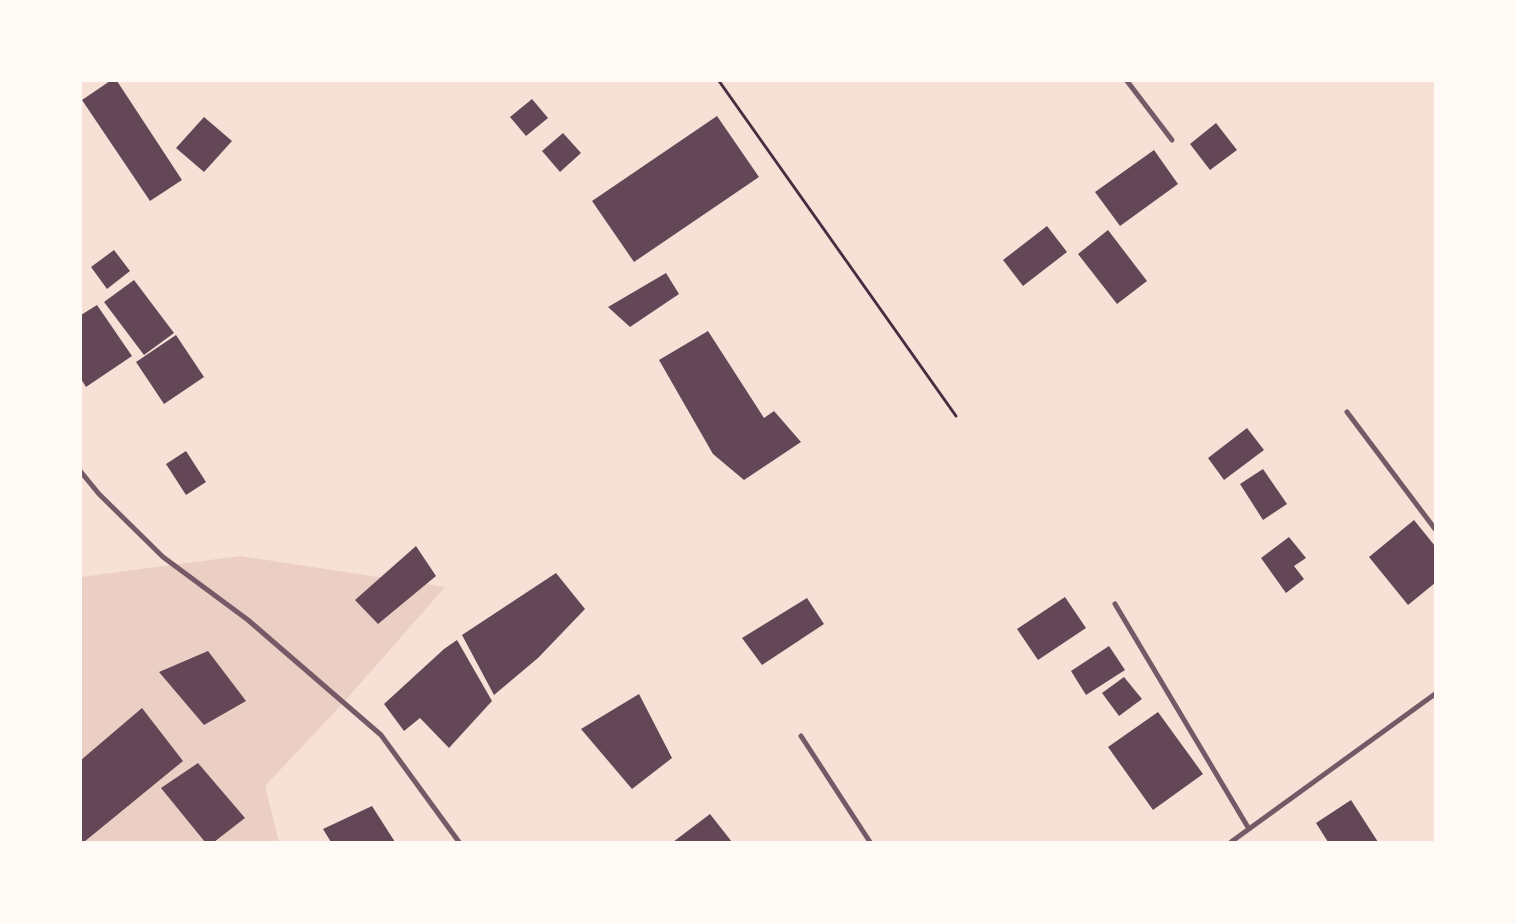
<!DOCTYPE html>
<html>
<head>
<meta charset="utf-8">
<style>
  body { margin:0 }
  #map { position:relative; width:1516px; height:923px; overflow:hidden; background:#f7e1d7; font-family:Inter,sans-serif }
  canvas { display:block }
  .frame { position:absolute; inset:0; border:82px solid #fffaf5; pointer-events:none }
</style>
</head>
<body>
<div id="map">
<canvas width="1516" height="923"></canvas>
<div class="frame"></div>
</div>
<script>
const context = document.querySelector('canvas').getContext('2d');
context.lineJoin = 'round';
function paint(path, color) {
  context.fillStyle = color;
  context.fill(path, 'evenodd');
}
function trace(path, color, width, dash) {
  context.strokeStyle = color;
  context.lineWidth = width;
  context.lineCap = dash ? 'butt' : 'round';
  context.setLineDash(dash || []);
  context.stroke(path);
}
paint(new Path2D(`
  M240 556 445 587 344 702 265 786 279 842H81V577Z`), '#ebcfc5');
paint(new Path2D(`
  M110 81H117L182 180 150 201 82 100Z
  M532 99 548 118 526 136 510 117Z
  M717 116 759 177 634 262 592 201Z
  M204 117 232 141 204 172 176 148Z
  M1216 123 1237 150 1210 170 1190 144Z
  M563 133 581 153 560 172 542 151Z
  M1154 150 1178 184 1120 226 1095 192Z
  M1047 226 1067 252 1023 286 1003 260Z
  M1108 230 1147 281 1117 304 1078 254Z
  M114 250 130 271 107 289 91 267Z
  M666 273 679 294 630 327 608 307Z
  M134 280 174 333 144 355 104 302Z
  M97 305 132 356 86 387 81 379V315Z
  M708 331 764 418 774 411 801 442 744 480 713 454 659 360Z
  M176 335 204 377 164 404 136 362Z
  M1247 428 1264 450 1224 480 1208 458Z
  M186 451 206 482 186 495 166 464Z
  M1263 469 1287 504 1263 520 1240 484Z
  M1414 520 1435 546V583L1408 605 1369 557Z
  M1289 537 1306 558 1294 566 1304 579 1286 593 1261 558Z
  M416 546 436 576 378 624 355 600Z
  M556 573 585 609 538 658 494 695 462 635Z
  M1065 597 1086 628 1038 660 1017 629Z
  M807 598 824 624 762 665 742 638Z
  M457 640 492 701 449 748 420 718 404 731 384 704 444 649Z
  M1109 646 1125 670 1086 695 1071 671Z
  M208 651 246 701 204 725 159 672Z
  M1124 677 1142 699 1119 716 1102 693Z
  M639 694 672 758 632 789 581 729Z
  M142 708 183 761 84 842H81V760Z
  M1158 712 1203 774 1153 810 1108 747Z
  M198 763 245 818 214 842H205L161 788Z
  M1351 800 1378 842H1328L1316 823Z
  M372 806 395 842H331L323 829Z
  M710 814 732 842H673Z`), '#644757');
trace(new Path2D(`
  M719 81 956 416`), '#4a2c40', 3);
trace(new Path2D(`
  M1127 81 1172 140
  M1347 412 1435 529
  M81 472 99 494 163 557 248 620 381 735 459 842
  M1115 604 1249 829
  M801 736 870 842
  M1231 842 1435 694`), '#755966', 5);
</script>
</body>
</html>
